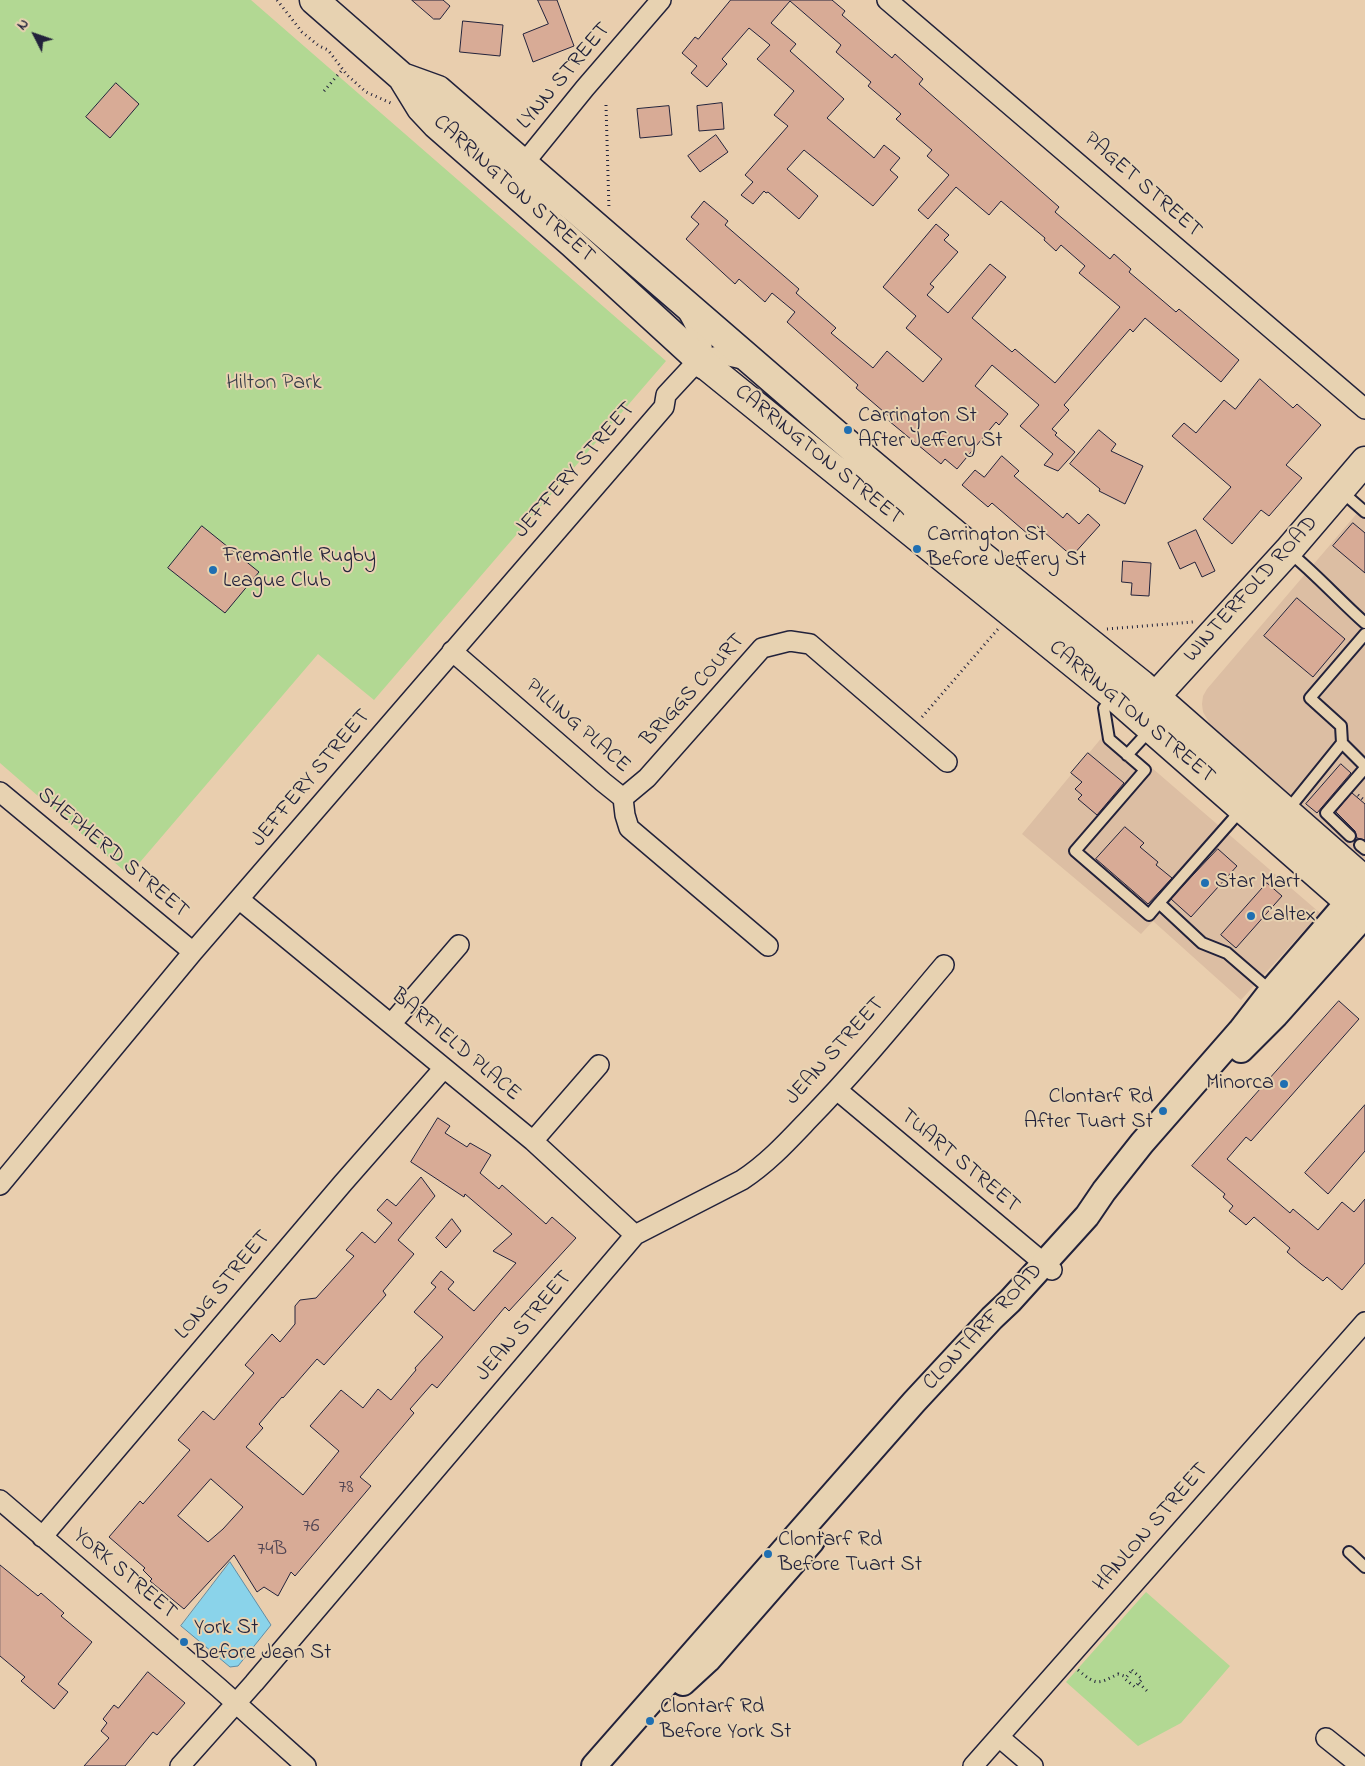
<!DOCTYPE html>
<html>
<head>
<meta charset="utf-8">
<style>
  body { margin:0 }
  #map { position:relative; width:1365px; height:1766px; overflow:hidden; background:#e9ceae; font-family:"Indie Flower",sans-serif }
  canvas { display:block }
  .north { position:absolute; left:10px; top:10px; width:50px; height:50px; -webkit-text-stroke:4px #e7d2b1; paint-order:stroke; rotate:311deg; font-size:14px; font-weight:700; line-height:20px; text-align:center; color:#22223b }
  .north::after { content:''; display:block; margin:auto; width:18px; height:22px; background:#22223b; clip-path:polygon(50% 0,100% 100%,50% 72%,0 100%) }
</style>
</head>
<body>
<div id="map">
<canvas width="1365" height="1766"></canvas>
<div class="north">N</div>
</div>
<script>
const context = document.querySelector('canvas').getContext('2d');
context.lineJoin = 'round';
function paint(path, color) {
  context.fillStyle = color;
  context.fill(path, 'evenodd');
}
function trace(path, color, width, dash) {
  context.strokeStyle = color;
  context.lineWidth = width;
  context.lineCap = dash ? 'butt' : 'round';
  context.setLineDash(dash || []);
  context.stroke(path);
}
function write(font, color, halo, rows, align = 'center') {
  context.font = font + ' "Indie Flower",sans-serif';
  context.lineWidth = 4;
  context.setLineDash([]);
  context.textBaseline = 'middle';
  context.strokeStyle = halo;
  context.fillStyle = color;
  for (const [text, x, y, turn = 0] of rows) {
    context.save();
    context.translate(x, y);
    context.rotate((+turn || 0) * Math.PI / 180);
    context.textAlign = isNaN(turn) ? turn : align;
    if (halo) context.strokeText(text, 0, 0);
    context.fillText(text, 0, 0);
    context.restore();
  }
}
paint(new Path2D(`
  M1365 504V860L1210 724 1203 712 1202 704 1203 696 1207 689Z
  M1108 730 1320 913 1241 1000 1153 921 1141 934 1022 834Z`), '#dcbea3');
paint(new Path2D(`
  M0 0H251L666 361 374 700 318 654 129 875 0 763Z
  M1146 1592 1230 1666 1181 1723 1138 1746 1066 1682Z`), '#b2d893');
const water = new Path2D(`
  M230 1562 271 1625 238 1666 230 1667 181 1626Z`);
paint(water, '#8ad3ea');
trace(water, '#608ca4', 1);
const building = new Path2D(`
  M412 0H443L450 6 440 19H434Z
  M538 0H557L574 46 533 62 523 34 548 24Z
  M731 0H832L845 11 842 15 892 58 895 54 923 79 919 84 1059 207 1055 212 1110 259 1114 254 1131 269 1129 272 1176 312 1179 309 1239 360 1221 382 1145 318 1133 332 1130 329 1064 405 1069 410 1052 429 1057 433 1055 435 1075 452 1058 471 1044 465 1053 454 1020 426 1039 405 992 365 975 386 1008 414 999 425 996 422 957 469 945 459 941 464 889 421 891 418 856 388 858 385 787 322 795 312 772 293 765 302 739 279 735 284 686 239 699 224 691 217 704 201 728 221 725 225 799 289 796 293 836 328 831 333 873 368 887 351 923 382 942 359 906 328 916 316 883 287 936 224 949 235 944 240 958 252 930 284 934 287 927 295 948 313 990 264 1006 277 972 318 1012 352 1015 349 1055 383 1120 307 1079 273 1085 266 1061 245 1056 251 1044 240 1045 238 1001 201 989 215 956 187 928 219 918 210 949 175 927 156 932 150 896 119 901 114 868 86 871 82 836 52 841 45 790 1 771 23 796 44 790 51 844 99 827 118 874 158 884 145 900 158 890 170 898 177 873 206 804 150 787 169 818 196 799 219 768 192 766 193 764 191 753 204 741 195 753 182 745 175 788 126 774 115 794 91 757 59 770 45 749 28 722 59 727 64 707 87 691 73 697 66 682 53 695 37 698 39Z
  M463 21 503 25 500 56 460 52Z
  M116 83 139 104 110 138 86 117Z
  M722 103 724 129 699 131 697 106Z
  M669 106 672 135 640 138 637 109Z
  M716 135 728 152 700 172 688 156Z
  M1260 379 1293 408 1297 404 1321 425 1286 465 1302 478 1269 516 1261 510 1232 544 1203 519 1231 487 1172 436 1184 423 1196 433 1224 400 1235 409Z
  M1099 430 1116 444 1111 451 1143 466 1125 504 1099 491 1100 489 1070 464Z
  M1002 456 1019 471 1014 476 1063 518 1067 513 1079 524 1088 514 1100 525 1072 556 1037 526 1029 535 992 503 988 507 962 485 975 470 984 477Z
  M1353 523 1365 533V573L1333 546Z
  M202 526 259 572 225 613 168 568Z
  M1196 530 1215 571 1202 577 1195 562 1180 569 1168 543Z
  M1123 561 1151 563 1149 596 1131 595 1132 583 1122 582Z
  M1297 598 1345 639 1313 677 1264 636Z
  M1088 753 1124 783 1097 815 1078 799 1082 795 1075 789 1082 782 1071 773Z
  M1341 764 1351 773 1317 813 1306 804Z
  M1352 793 1365 804V840L1357 838 1355 831 1336 812Z
  M1125 827 1144 843 1140 847 1158 862 1156 865 1172 878 1148 904 1096 859Z
  M1218 849 1237 866 1191 917 1171 899Z
  M1267 883 1282 896 1236 948 1221 935Z
  M1339 1001 1359 1019 1251 1141 1246 1137 1227 1159 1290 1213 1293 1209 1318 1230 1342 1202 1354 1212 1365 1199V1263L1342 1290 1327 1277 1323 1281 1301 1264 1287 1252 1290 1248 1254 1217 1246 1225 1229 1211 1233 1206 1223 1197 1225 1194 1192 1166Z
  M1365 1105V1151L1328 1194 1305 1173Z
  M438 1118 450 1126 445 1133 467 1147 470 1143 491 1155 480 1173 499 1189 502 1185 546 1224 552 1217 576 1238 509 1311 505 1307 437 1388 432 1384 410 1409 414 1413 360 1477 371 1486 295 1576 291 1572 278 1596 264 1587 257 1592 234 1555 184 1609 150 1581 152 1579 143 1570 145 1568 109 1537 140 1501 143 1504 190 1450 178 1440 203 1411 214 1420 254 1373 245 1365 272 1334 280 1342 295 1324V1306L300 1300 316 1298 354 1256 346 1250 362 1232 375 1243 392 1223 377 1210 387 1199 396 1206 421 1177 435 1196 398 1240 414 1254 383 1291 386 1295 324 1365 317 1359 283 1398 282 1397 259 1424 263 1428 246 1447 303 1495 339 1451 310 1426 341 1390 363 1408 378 1389 391 1400 416 1370 415 1368 443 1337 414 1312 436 1287 431 1283 441 1271 454 1282 448 1289 474 1311 516 1263 493 1251 512 1234 465 1194 464 1197 411 1162ZM211 1479 243 1507 223 1529 208 1542 178 1516Z
  M452 1219 461 1231 446 1248 436 1238Z
  M0 1565 38 1596 41 1593 64 1613 61 1616 92 1642 58 1684 68 1692 54 1709 21 1681 25 1677 0 1656Z
  M148 1672 185 1703 157 1735 153 1732 125 1766H84L109 1738 101 1731 107 1723 103 1719 114 1705 118 1708Z`);
paint(building, '#d8ab96');
trace(building, '#22223b', 1);
const service = new Path2D(`
  M1341 491 1365 512
  M1289 552C1316 574 1339 600 1365 623
  M1114 697 1104 708 1109 739 1145 770 1075 851 1149 915 1159 903
  M1342 743 1341 726 1310 698 1365 634
  M1127 755 1150 730
  M1242 809 1159 903 1202 943 1227 953 1271 991
  M1287 811 1342 743 1365 766
  M1350 836 1326 813 1365 768
  M1360 845 1365 849
  M1349 1552 1365 1567`);
const minor = new Path2D(`
  M887 0 1365 409
  M516 173 585 88 661 0
  M688 312C700 333 705 345 702 369
  M452 651 603 782 623 798 625 815 629 828 768 946
  M0 792 193 952
  M623 798 647 778 762 648 790 641 810 644 947 762
  M240 900 533 1141 635 1235
  M391 1024 459 945
  M837 1090 1052 1270
  M533 1141 599 1065
  M0 1185 193 952 664 407 666 395 692 367 713 357 724 355 747 360
  M0 1500 219 1688 306 1766
  M42 1537 343 1183 444 1068
  M999 1737 1033 1766
  M1326 1738 1361 1766
  M180 1766 254 1683 635 1235 742 1180C768 1163 788 1141 809 1119 857 1070 900 1017 944 965
  M973 1766 1365 1322`);
const tertiary = new Path2D(`
  M1241 1050 1276 1015 1365 915
  M683 1683 708 1660 812 1541
  M594 1766 914 1402 992 1318 1010 1301 1087 1216 1104 1191 1142 1143 1240 1031 1271 991 1360 888`);
const secondary = new Path2D(`
  M314 0 402 77 421 108 436 124 572 243 703 363 1114 696 1365 916
  M402 77 438 90 837 435 968 545 1141 684 1365 881
  M1143 710 1288 551 1365 461`);
trace(service, '#22223b', 14);
trace(minor, '#22223b', 22);
trace(tertiary, '#22223b', 28);
trace(secondary, '#22223b', 31);
trace(new Path2D(`
  M277 0 302 32 319 46 328 50 347 75 366 92 393 104
  M324 91 342 70
  M606 105 609 210
  M1107 629 1193 622
  M922 717 998 629
  M1358 795 1365 801
  M1078 1670C1097 1686 1098 1684 1118 1674L1127 1677
  M1132 1670 1142 1679 1135 1687 1125 1679Z
  M1139 1683 1149 1693`), '#22223b', 3, [1, 4]);
trace(service, '#e7d2b1', 10);
trace(minor, '#e7d2b1', 19);
trace(tertiary, '#e7d2b1', 24);
trace(secondary, '#e7d2b1', 28);
for (const [x, y, r, color] of [
  [848,430,5,"#1f6fb2"],
  [917,549,5,"#1f6fb2"],
  [213,570,5,"#1f6fb2"],
  [1205,883,5,"#1f6fb2"],
  [1251,916,5,"#1f6fb2"],
  [1284,1084,5,"#1f6fb2"],
  [1163,1111,5,"#1f6fb2"],
  [768,1554,5,"#1f6fb2"],
  [184,1642,5,"#1f6fb2"],
  [650,1721,5,"#1f6fb2"]
]) {
  const dot = new Path2D();
  dot.arc(x, y, r, 0, 2 * Math.PI);
  context.fillStyle = color;
  context.fill(dot);
  trace(dot, '#e7d2b1', 2);
}
write('20px', '#504452', null, [
  ["78",346,1489],
  ["76",311,1528],
  ["74B",272,1551]
]);
write('22px', '#22223b', '#e7d2b1', [
  ["LYNN STREET",565,77,-50],
  ["PAGET STREET",1142,186,41],
  ["CARRINGTON STREET",513,190,42],
  ["CARRINGTON STREET",818,456,39],
  ["JEFFERY STREET",576,471,-49],
  ["WINTERFOLD ROAD",1252,590,-48],
  ["BRIGGS COURT",694,691,-48],
  ["CARRINGTON STREET",1131,713,40],
  ["PILLING PLACE",577,727,41],
  ["JEFFERY STREET",312,779,-50],
  ["SHEPHERD STREET",112,854,40],
  ["BARFIELD PLACE",455,1046,40],
  ["JEAN STREET",836,1052,-48],
  ["TUART STREET",959,1162,40],
  ["LONG STREET",224,1286,-50],
  ["JEAN STREET",525,1327,-50],
  ["CLONTARF ROAD",984,1328,-47],
  ["HANLON STREET",1152,1528,-49],
  ["YORK STREET",124,1575,40]
]);
write('22px', '#383d48', '#e7d2b1', [
  ["Hilton Park",274,384]
]);
write('22px', '#22223b', '#e7d2b1', [
  ["Carrington St",858,417],
  ["After Jeffery St",858,442],
  ["Carrington St",927,536],
  ["Before Jeffery St",927,561],
  ["Fremantle Rugby",223,557],
  ["League Club",223,582],
  ["Star Mart",1215,883],
  ["Caltex",1261,916],
  ["Minorca",1274,1084,"right"],
  ["Clontarf Rd",1153,1098,"right"],
  ["After Tuart St",1153,1123,"right"],
  ["Clontarf Rd",778,1541],
  ["Before Tuart St",778,1566],
  ["York St",194,1629],
  ["Before Jean St",194,1654],
  ["Clontarf Rd",660,1708],
  ["Before York St",660,1733]
], 'left');
</script>
</body>
</html>
